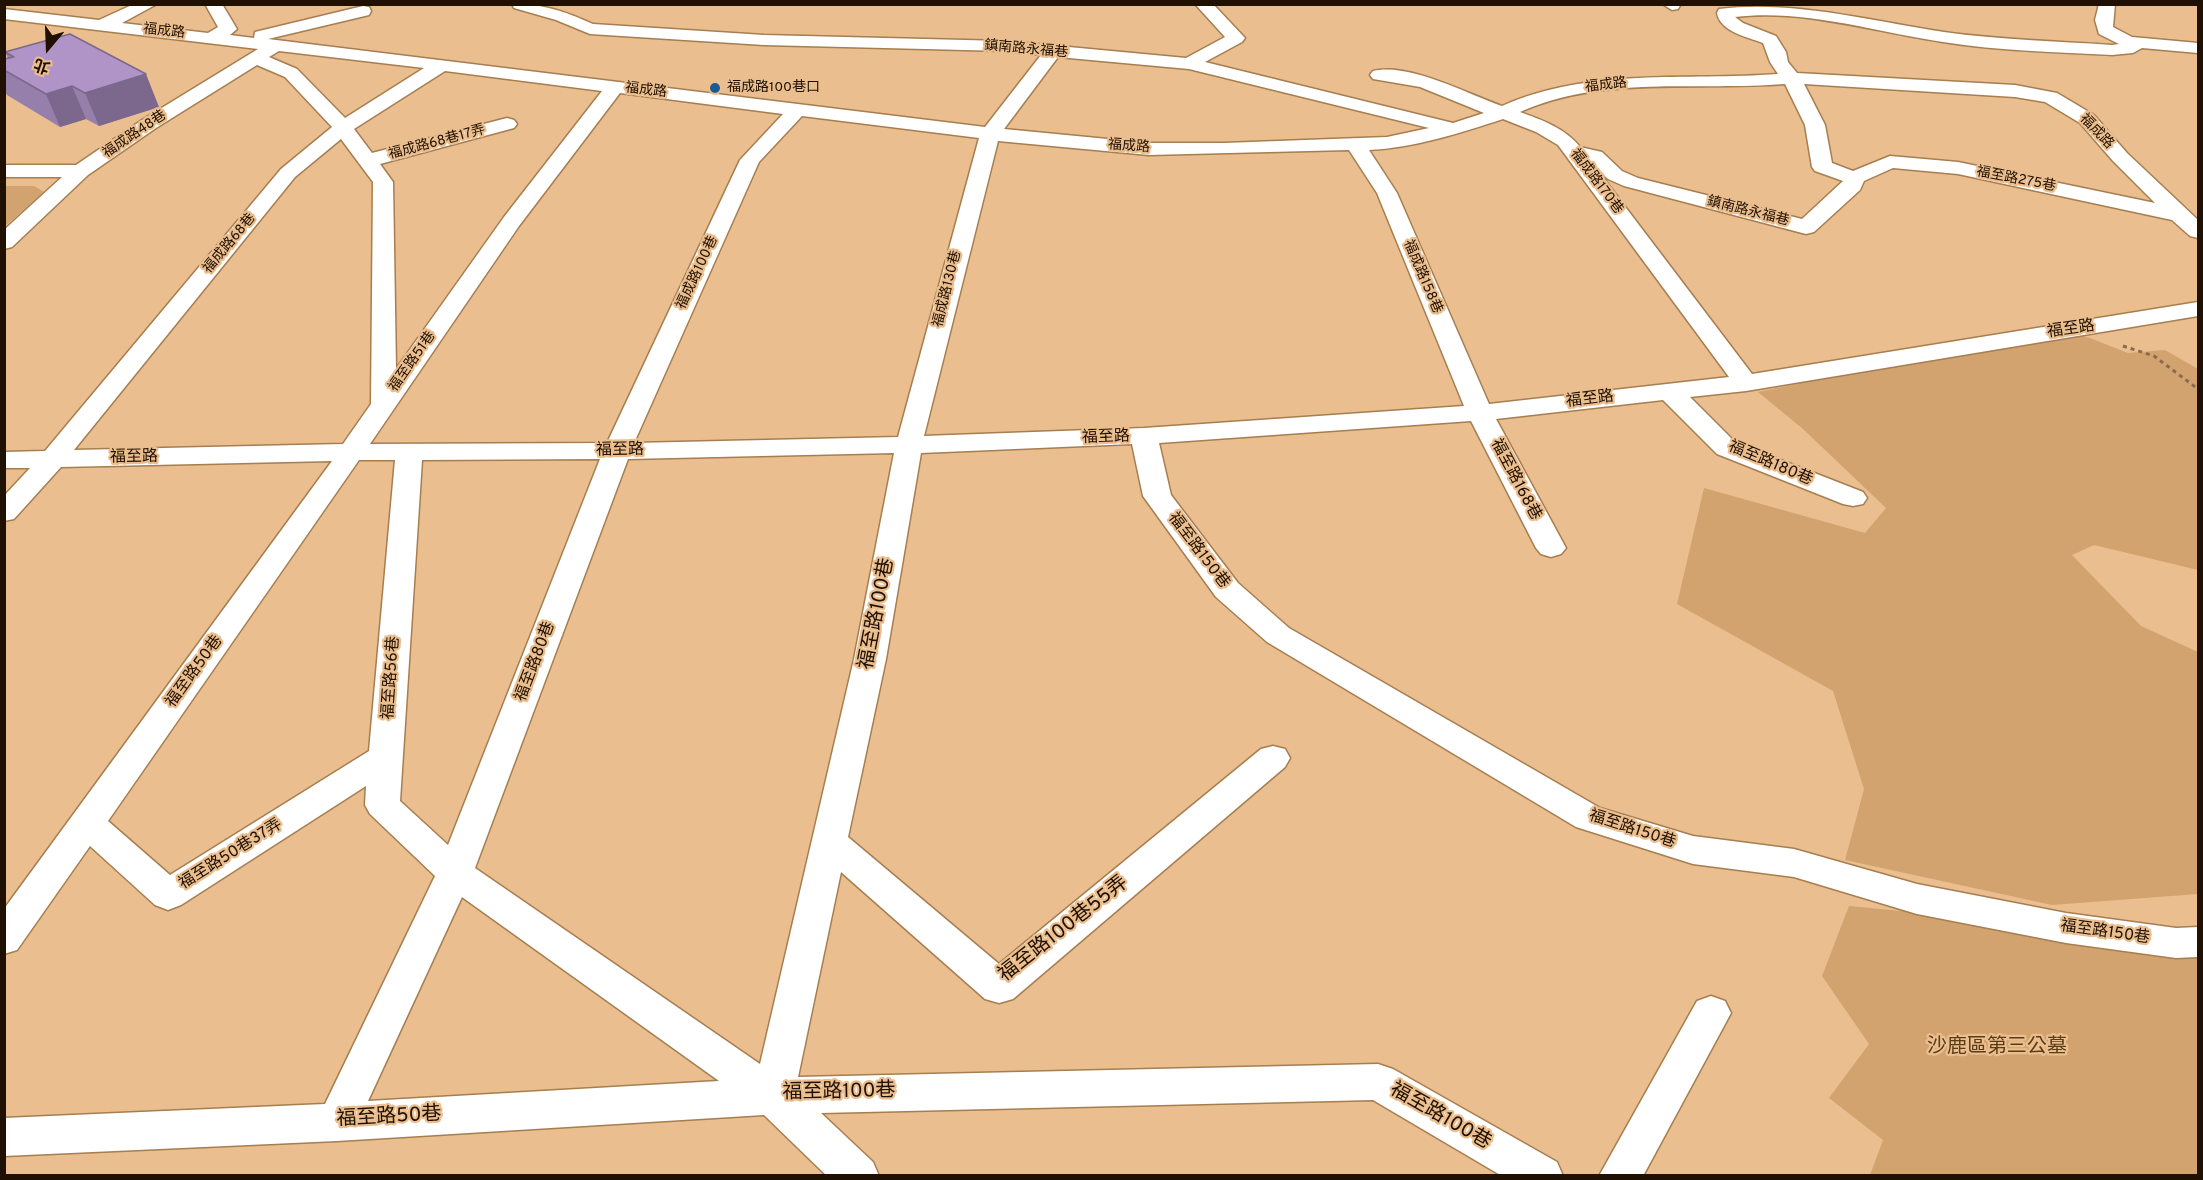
<!DOCTYPE html>
<html>
<head>
<meta charset="utf-8">
<style>
  body { margin:0 }
  #map { position:relative; width:2203px; height:1180px; overflow:hidden; background:#eabe8e; font-family:Overpass,"Noto Sans TC",sans-serif }
  canvas { display:block }
  .frame { position:absolute; inset:0; border:6px solid #201001; pointer-events:none }
  .north { position:absolute; left:18px; top:18px; width:60px; height:60px; -webkit-text-stroke:4px #eabe8e; paint-order:stroke; rotate:199deg; font-size:16px; font-weight:700; line-height:24px; text-align:center; color:#201001 }
  .north::after { content:''; display:block; margin:auto; width:21px; height:27px; background:#201001; clip-path:polygon(50% 0,100% 100%,50% 72%,0 100%) }
</style>
</head>
<body>
<div id="map">
<canvas width="2203" height="1180"></canvas>
<div class="frame"></div>
<div class="north">北</div>
</div>
<script>
const context = document.querySelector('canvas').getContext('2d');
context.lineJoin = 'round';
function paint(path, color) {
  context.fillStyle = color;
  context.fill(path, 'evenodd');
}
function trace(path, color, width, dash) {
  context.strokeStyle = color;
  context.lineWidth = width;
  context.lineCap = dash ? 'butt' : 'round';
  context.setLineDash(dash || []);
  context.stroke(path);
}
function write(font, color, halo, rows, align = 'center') {
  context.font = font + ' Overpass,"Noto Sans TC",sans-serif';
  context.lineWidth = 4.5;
  context.setLineDash([]);
  context.textBaseline = 'middle';
  context.strokeStyle = halo;
  context.fillStyle = color;
  for (const [text, x, y, turn = 0] of rows) {
    context.save();
    context.translate(x, y);
    context.rotate((+turn || 0) * Math.PI / 180);
    context.textAlign = isNaN(turn) ? turn : align;
    if (halo) context.strokeText(text, 0, 0);
    context.fillText(text, 0, 0);
    context.restore();
  }
}
paint(new Path2D(`
  M5 186H34L44 192 5 226Z
  M2059 330 2090 338 2128 353 2165 350 2198 369V570L2094 545 2072 555 2141 626 2198 652V894L2052 905 1845 860 1864 789 1833 691 1677 604 1704 488 1865 533 1886 508 1803 429 1758 392Z
  M1849 906 2123 932 2198 927V1175H1870L1883 1140 1829 1098 1869 1044 1822 976Z`), '#d3a36f');
const minor = new Path2D(`
  M134 4H157L122 23 208 33 218 27 205 4H222L237 29 230 35 254 38 255 32 363 6 369 7 371 11 369 15 268 39 985 127 1041 55 1005 51 764 45 590 34 556 20 514 8 512 4C544 4 564 11 593 24L764 35 1005 41 1186 58 1225 37 1195 4H1213L1245 38 1242 42 1205 62 1453 123 1484 113 1420 87 1379 80 1373 79 1370 75 1373 71C1408 62 1468 94 1502 106 1590 67 1685 81 1778 74L1770 62 1763 43C1748 37 1720 32 1717 13L1719 9C1793 0 1871 21 1944 32 2000 40 2056 41 2112 45L2119 44 2099 34 2095 20 2099 4H2115L2113 27 2132 37 2198 43V53L2142 48 2133 53 2112 55C2056 52 1999 51 1943 42 1874 32 1806 9 1735 17L1743 23 1776 36 1786 52 1788 62 1797 73 2015 85 2057 93 2094 115 2127 153 2198 220V238L2190 236 2172 220 1958 174 1893 168 1864 181 1860 190 1814 232 1806 234 1624 186 1608 179 1595 167 1752 374 2198 302V316L1746 391 1690 397 1735 442 1863 492 1867 498 1863 504 1853 506 1843 504 1717 454 1663 400 1496 419 1566 548 1561 554 1551 557 1541 554 1536 548 1471 421 1159 443 1171 495 1238 583 1289 628 1600 808 1693 836 1794 849 1917 884 2066 913 2176 928 2198 927V957L2176 958 2066 943 1917 914 1794 877 1693 864 1576 827 1267 642 1216 597 1143 496 1132 444 921 453 886 659 848 837 999 964 1261 749 1273 746 1285 749 1290 758 1285 767 1013 999 999 1003 985 999 841 872 798 1077 1378 1064 1393 1069 1557 1162 1563 1176H1502L1373 1100 821 1113 873 1162 879 1176H827L764 1115 337 1141 4 1156V1118L325 1104 435 876 370 814 365 805 366 786 181 905 168 910 155 905 90 846 17 950 4 954V909L332 461 61 467 14 519 4 521V496L30 468H4V452L45 451 281 169 332 127 285 77 257 65 156 128 88 175 12 247 4 249V230L62 177H4V165H76L142 120 258 49 4 19V9L99 20ZM279 51 424 68 345 118 297 69 269 57ZM1058 57 1189 69 1429 128 1387 137 1224 143H1149L1004 129ZM445 71 602 91 504 217 396 369 393 182 380 164 514 128 517 124 514 120 507 118 372 153 354 129ZM1785 84 1805 125 1812 167 1815 171 1843 181 1802 219 1638 178 1622 171 1602 152 1580 147C1565 128 1542 120 1520 112 1602 75 1698 91 1785 84ZM1804 84 2015 97 2045 102 2080 123 2113 161 2155 203 1958 162 1890 156 1853 171 1832 163 1825 125ZM620 93 783 114 740 160 607 443 370 444 519 226ZM802 116 979 138 898 437 634 443 759 162ZM1503 119 1536 132 1558 145 1729 377 1489 404 1397 193 1369 150C1414 148 1460 133 1503 119ZM341 139 373 182 371 404 343 444 74 450 295 177ZM998 141 1149 155 1349 150 1377 193 1464 406 1144 428 924 436ZM894 453 854 659 760 1064 475 868 628 459ZM600 459 448 845 400 801 422 460ZM359 460H395L369 751 170 875 108 821ZM462 897 719 1081 368 1101Z
  M1681 4 1678 9 1672 10 1664 5Z
  M1711 996 1725 1001 1731 1013 1643 1176H1599L1697 1001Z`);
trace(minor, '#a67e50', 3);
trace(new Path2D(`
  M2123 346 2154 356 2198 389`), '#8a6b4b', 3, [4, 4]);
paint(minor, '#fff');
paint(new Path2D(`
  M5 52 159 107 99 126 86 119 60 127 7 95 4 90V59L8 58Z`), '#977fac');
paint(new Path2D(`
  M146 74 159 107 99 126 85 93Z
  M72 86 86 119 60 127 46 94Z`), '#7b688c');
const building = new Path2D(`
  M70 34 146 74 85 93 72 86 46 94 4 70V59L14 57 5 52Z`);
paint(building, '#b094c8');
trace(building, '#7b688c', 1.5);
for (const [x, y, r, color] of [
  [715,88,6,"#1c5b91"]
]) {
  const dot = new Path2D();
  dot.arc(x, y, r, 0, 2 * Math.PI);
  context.fillStyle = color;
  context.fill(dot);
  trace(dot, '#eabe8e', 2);
}
write('14px', '#201001', '#eabe8e', [
  ["福成路",164,32,6],
  ["鎮南路永福巷",1026,50,5],
  ["福成路",1606,86,-7],
  ["福成路",646,91,7],
  ["福成路",2096,132,46],
  ["福成路48巷",135,135,-34],
  ["福成路68巷17弄",437,143,-15],
  ["福成路",1129,147,4],
  ["福至路275巷",2016,180,11],
  ["福成路170巷",1596,182,53],
  ["鎮南路永福巷",1748,212,14],
  ["福成路68巷",230,244,-50],
  ["福成路100巷",698,273,-65],
  ["福成路158巷",1422,277,67],
  ["福成路130巷",948,289,-76],
  ["福至路51巷",413,362,-55]
]);
write('14px', '#201001', '#eabe8e', [
  ["福成路100巷口",727,88]
], 'left');
write('16px', '#201001', '#eabe8e', [
  ["福至路",2071,330,-8],
  ["福至路",1590,400,-7],
  ["福至路",1106,438,-2],
  ["福至路",620,451,-1],
  ["福至路",134,458,-1],
  ["福至路180巷",1770,464,23],
  ["福至路168巷",1515,480,62],
  ["福至路150巷",1198,551,53],
  ["福至路80巷",536,662,-69],
  ["福至路50巷",195,672,-54],
  ["福至路56巷",392,678,-86],
  ["福至路150巷",1632,830,18],
  ["福至路50巷37弄",231,855,-32],
  ["福至路150巷",2105,933,8]
]);
write('20px', '#201001', '#eabe8e', [
  ["福至路100巷",878,614,-79],
  ["福至路100巷55弄",1064,930,-38],
  ["福至路100巷",839,1093,-1],
  ["福至路100巷",1440,1117,30],
  ["福至路50巷",389,1118,-3]
]);
write('20px', '#5b3c17', '#eabe8e', [
  ["沙鹿區第三公墓",1997,1048]
]);
</script>
</body>
</html>
